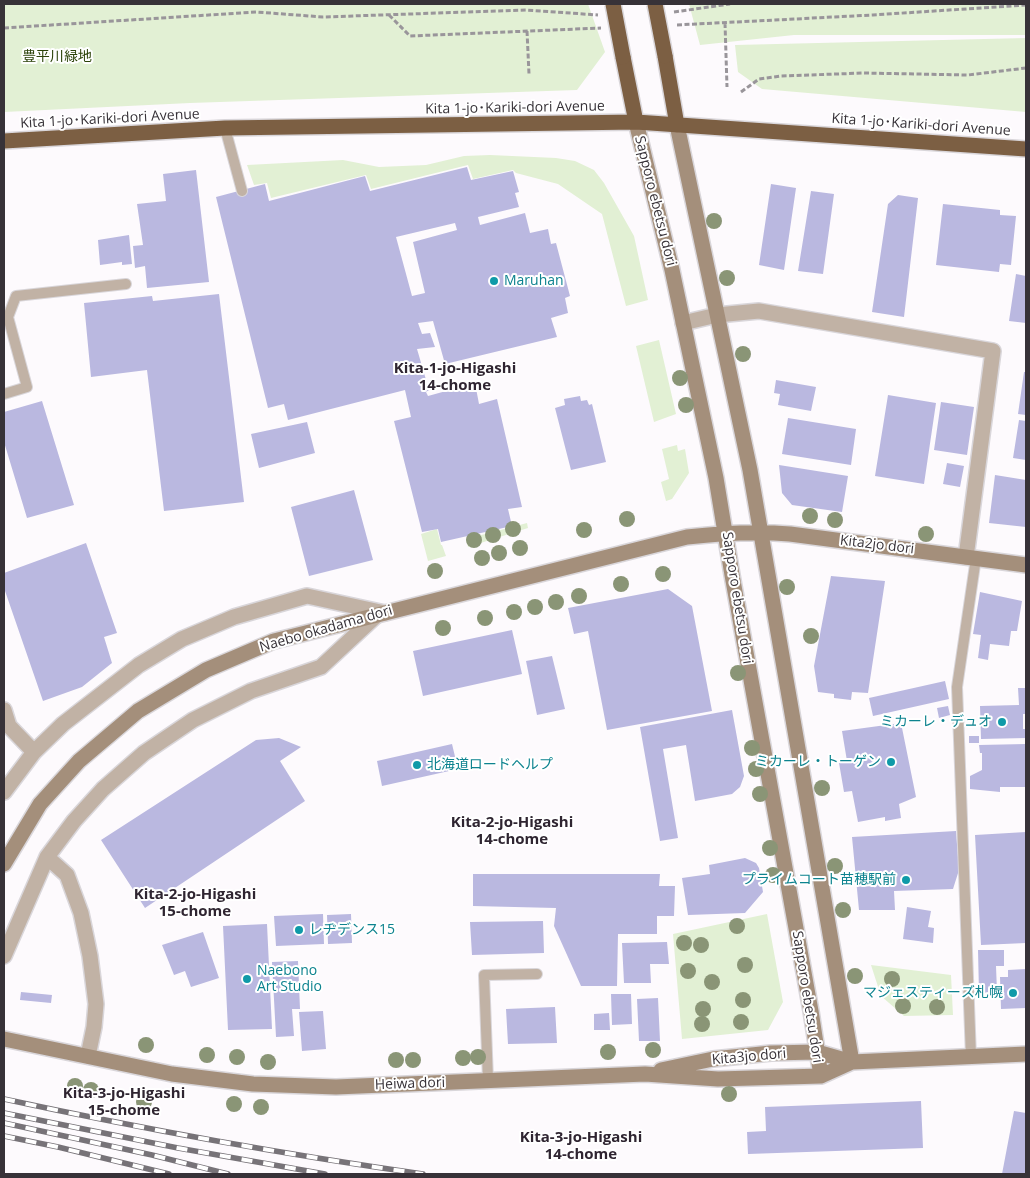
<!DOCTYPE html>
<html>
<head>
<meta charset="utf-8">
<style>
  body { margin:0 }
  #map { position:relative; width:1030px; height:1178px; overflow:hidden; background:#fdfafd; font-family:"Open Sans",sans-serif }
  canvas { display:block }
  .frame { position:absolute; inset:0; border:5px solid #373238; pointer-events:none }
</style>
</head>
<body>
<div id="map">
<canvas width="1030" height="1178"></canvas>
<div class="frame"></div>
</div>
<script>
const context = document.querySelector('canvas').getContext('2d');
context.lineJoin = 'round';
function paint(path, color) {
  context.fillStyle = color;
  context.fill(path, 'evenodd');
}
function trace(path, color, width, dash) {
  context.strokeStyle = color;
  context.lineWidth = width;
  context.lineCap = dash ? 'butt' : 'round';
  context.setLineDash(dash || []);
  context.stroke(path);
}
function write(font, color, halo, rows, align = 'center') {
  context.font = font + ' "Open Sans","Noto Sans JP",sans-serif';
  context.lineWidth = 4;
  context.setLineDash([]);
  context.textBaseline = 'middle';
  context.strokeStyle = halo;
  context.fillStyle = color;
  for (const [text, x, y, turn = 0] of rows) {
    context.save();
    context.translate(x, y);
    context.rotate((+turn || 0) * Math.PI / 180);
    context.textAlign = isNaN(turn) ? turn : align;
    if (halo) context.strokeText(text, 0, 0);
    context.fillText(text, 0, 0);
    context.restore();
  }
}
paint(new Path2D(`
  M4 4H588L605 52 577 90 190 103 4 112Z
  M689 4H1026V35H794L700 45Z
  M1026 38V112L762 89 738 72 735 45Z
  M490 155 556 158 575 161 594 170 604 183 634 236 648 300 626 306 602 214 558 184 516 173 513 170 473 179 468 165 371 189 366 175 271 198 267 183 254 185 247 165 343 160 379 167 426 165 464 156Z
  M659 340 676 414 654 422 636 346Z
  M677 445 678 451 685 449 689 473 672 499 666 501 661 482 669 479 662 449Z
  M527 523 528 528 468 547 466 539Z
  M437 529 441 545H442L446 556 428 561 421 534Z
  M767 914 783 1002 768 1030 682 1039 673 934Z
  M871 965 951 975 953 1015 904 1016 881 996Z`), '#e2f0d4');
paint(new Path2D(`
  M467 167 471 180 513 171 519 192 515 193 519 207 478 217 480 225 525 213 530 233 548 229 551 244 556 243 570 296 565 298 568 313 551 318 557 337 445 364 433 321 418 323 422 334 430 333 435 347 417 349 429 390 426 392 428 396 475 383 479 404 497 399 522 507 508 509 512 526 441 542 438 529 422 532 394 421 411 417 405 390 288 420 284 404 268 408 216 197 265 184 269 201 365 176 370 191ZM455 223 457 230 413 242 425 293 412 296 396 237Z
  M196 170 209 282 147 288 145 266 135 268 133 246 143 245 137 204 166 201 163 174Z
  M771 184 796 188 784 270 759 265Z
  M811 191 834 194 823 274 798 271Z
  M898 195 918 198 904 317 872 312 888 204Z
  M943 204 1000 210V215L1016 216 1011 265 1000 264 999 272 936 265Z
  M129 235 132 264 122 265V262L100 265 98 240Z
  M1016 274 1026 276V323L1009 321Z
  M219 294 244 502 164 511 147 370 91 377 84 303 152 296 153 301Z
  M1024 372H1026V415L1018 414Z
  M776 380 816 387 811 411 778 405 780 394 774 393Z
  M888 395 936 403 924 484 875 476Z
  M580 396 581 401 587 400 589 405 592 404 606 462 571 470 555 408 565 405 564 399Z
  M42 401 74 505 27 518 4 442V412Z
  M941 402 974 407 967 455 934 450Z
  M788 418 856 429 851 465 782 454Z
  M1019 420 1026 421V460L1013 458Z
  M307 422 315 453 259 468 251 434Z
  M947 463 964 466 960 487 943 484Z
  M779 465 848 476 842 512 792 505 782 493Z
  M995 475 1026 480V527L989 523Z
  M354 490 373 560 309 576 291 507Z
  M86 543 117 633 104 637 112 663 82 687 43 701 4 588V573Z
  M831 576 885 581 868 693 852 692 851 700 834 698V694L818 692 814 666Z
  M668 589 692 606 712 711 607 730 588 631 574 634 568 608Z
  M980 592 1022 601 1017 631H1011L1009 646 990 644 988 660 978 658 981 635 973 634Z
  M512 630 522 674 423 696 413 651Z
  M552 656 565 709 537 715 526 661Z
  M945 681 949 699 873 716 869 698Z
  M1018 688H1026V714H1023V729H1026V738L981 739 980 706 1019 705Z
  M948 706 950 715 939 718 937 708Z
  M732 710 744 776 740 787 732 794 695 801 686 745 663 749 678 838 660 841 640 727Z
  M901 723 916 797 899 804 901 818 885 821V817L858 822 852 791 844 792 839 763 847 761 842 731Z
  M969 736H979V743H969Z
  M279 738 301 747 280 761 305 801 145 908 101 840 256 740Z
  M452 744 458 769 382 786 377 761Z
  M1026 744V787H1000V792L970 789V776L982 770V753H980L979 745Z
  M956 831 959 870 953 889 894 891 895 910H859L852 837Z
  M1026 832V943L981 945 975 835Z
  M745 858 756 863 759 868 763 892 745 913 688 915 682 878 710 874 709 865Z
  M473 874H660L659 886H675L674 916H657V934H618L617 986H581L554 926 556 908 473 906Z
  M907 907 931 911 928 927 934 928 933 943 903 939Z
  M323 914 324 944 276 946 274 916Z
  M351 914 352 943 328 944 327 915Z
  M543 921 544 953 472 955 470 922Z
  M267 924 272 1029 228 1030 223 926Z
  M203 932 219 978 191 987 185 971 174 975 162 945Z
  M667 942 669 964H650L651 983H624L622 943Z
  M978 950H1004V966H996L997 992 979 993Z
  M298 961 300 1009H292L294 1036 276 1037 272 962Z
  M1026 969V1008L1001 1009 1000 977H1008V970Z
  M21 992 52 995 51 1003 20 1000Z
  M611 994H631L632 1024 612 1025Z
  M658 998 660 1041H639L637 999Z
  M555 1007 557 1043 508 1044 506 1009Z
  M323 1011 326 1049 302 1051 299 1012Z
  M609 1013 610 1030H594V1014Z
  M921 1101 923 1148 748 1154 747 1132 766 1131 765 1107Z
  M1014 1111 1026 1113V1174H1002Z`), '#bab8e0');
const lane = new Path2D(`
  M225 128 242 191
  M4 394 27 387 8 317 16 296 126 284
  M971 1057 957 687 976 558
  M488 1080 484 975 537 974`);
const street = new Path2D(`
  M683 323 717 315 759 311 993 351 966 557
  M4 710 9 726 34 752
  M4 792 34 752 63 724 139 665 182 639 234 617 307 596 385 613
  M47 857 67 875 81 913 90 956 96 1004 94 1027 88 1056
  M4 956 47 857 74 821 103 789 144 753 193 720 251 691 321 667 378 614`);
const secondary = new Path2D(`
  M636 122 672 270 716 478 732 575 811 1011 821 1076
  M677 125 750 470 852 1062
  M4 864 40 804 79 761 138 711 206 670 274 641 687 537C722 533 755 531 790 534L1026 565
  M4 1039 172 1074 253 1084 336 1087 645 1074 718 1079 821 1076 852 1062
  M661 1070 713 1059 771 1053 817 1052 852 1062 1026 1054`);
const highway = new Path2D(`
  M665 56 677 125
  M623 57 636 122
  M4 141 225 128 636 122 1026 149`);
trace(lane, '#d9d6da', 12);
trace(street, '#d9d6da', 18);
trace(secondary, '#d9d6da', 18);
trace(highway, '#d9d6da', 18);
trace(new Path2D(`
  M674 12 730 4
  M389 15 410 36 601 28
  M725 23 727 87
  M677 25 873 15 1026 5
  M4 28 256 12 323 17 526 10 598 15
  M527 31 529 74
  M741 92 759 79 781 76 864 73 968 75 1026 68`), '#99959a', 3, [5, 2.5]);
trace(lane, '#c1b2a5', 10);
trace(street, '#c1b2a5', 15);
trace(secondary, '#a48f7b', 15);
trace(highway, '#7c5f43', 15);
const rail = new Path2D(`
  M4 1099C143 1129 282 1154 423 1174
  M4 1113 178 1148 325 1174
  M4 1123 152 1155 228 1174
  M4 1136 58 1147 169 1174`);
trace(rail, '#777378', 5.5);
trace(rail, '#fff', 4, [11]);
const highwayBridge = new Path2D(`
  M613 4 623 57
  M655 4 665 56`);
trace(highwayBridge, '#d9d6da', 18, []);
trace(highwayBridge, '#7c5f43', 15);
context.fillStyle = '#8a9576';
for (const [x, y] of [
  [714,221],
  [727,278],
  [743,354],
  [680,378],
  [686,405],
  [810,516],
  [627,519],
  [835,520],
  [513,529],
  [584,530],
  [926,534],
  [493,535],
  [474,540],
  [520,548],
  [499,553],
  [482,558],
  [435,571],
  [663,574],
  [621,584],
  [787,587],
  [579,596],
  [556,602],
  [535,607],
  [514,612],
  [485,618],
  [443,628],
  [811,636],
  [738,673],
  [752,748],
  [756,769],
  [822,788],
  [760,794],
  [770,848],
  [835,866],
  [773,875],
  [843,910],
  [737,926],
  [684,943],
  [701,945],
  [745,965],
  [688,971],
  [855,976],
  [892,979],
  [712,982],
  [743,1000],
  [903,1006],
  [937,1007],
  [703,1009],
  [741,1022],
  [702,1024],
  [146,1045],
  [653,1050],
  [608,1052],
  [207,1055],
  [237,1057],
  [478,1057],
  [463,1058],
  [396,1060],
  [413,1060],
  [268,1062],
  [75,1086],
  [91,1090],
  [729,1094],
  [144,1102],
  [234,1104],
  [261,1107]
]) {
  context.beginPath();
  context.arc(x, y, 8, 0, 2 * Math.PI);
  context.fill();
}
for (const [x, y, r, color] of [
  [494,281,5,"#0f9aa8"],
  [1002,722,5,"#0f9aa8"],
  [891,762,5,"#0f9aa8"],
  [417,765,5,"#0f9aa8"],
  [906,880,5,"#0f9aa8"],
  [299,930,5,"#0f9aa8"],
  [247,979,5,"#0f9aa8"],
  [1013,993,5,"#0f9aa8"]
]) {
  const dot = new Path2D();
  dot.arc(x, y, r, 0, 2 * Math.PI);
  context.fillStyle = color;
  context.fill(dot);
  trace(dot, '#fff', 2);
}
write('14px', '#2b4208', '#fff', [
  ["豊平川緑地",57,57]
]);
write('14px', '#373238', '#fff', [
  ["Kita 1-jo･Kariki-dori Avenue",515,108,-1],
  ["Kita 1-jo･Kariki-dori Avenue",110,119,-3],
  ["Kita 1-jo･Kariki-dori Avenue",921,125,4],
  ["Sapporo ebetsu dori",655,201,76],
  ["Kita2jo dori",877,545,7],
  ["Sapporo ebetsu dori",737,598,81],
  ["Naebo okadama dori",326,629,-16],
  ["Sapporo ebetsu dori",807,997,81],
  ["Kita3jo dori",749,1057,-5],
  ["Heiwa dori",410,1084,-2]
]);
write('14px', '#0d838f', '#fff', [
  ["Maruhan",504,281],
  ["ミカーレ・デュオ",992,722,"right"],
  ["ミカーレ・トーゲン",881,762,"right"],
  ["北海道ロードヘルプ",427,765],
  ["プライムコート苗穂駅前",896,880,"right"],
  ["レヂデンス15",309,930],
  ["Naebono",257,971],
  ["Art Studio",257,987],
  ["マジェスティーズ札幌",1003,993,"right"]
], 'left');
write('bold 15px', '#2f2531', '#fff', [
  ["Kita-1-jo-Higashi",455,369],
  ["14-chome",455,386],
  ["Kita-2-jo-Higashi",512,823],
  ["14-chome",512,840],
  ["Kita-2-jo-Higashi",195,895],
  ["15-chome",195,912],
  ["Kita-3-jo-Higashi",124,1094],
  ["15-chome",124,1111],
  ["Kita-3-jo-Higashi",581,1138],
  ["14-chome",581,1155]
]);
</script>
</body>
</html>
